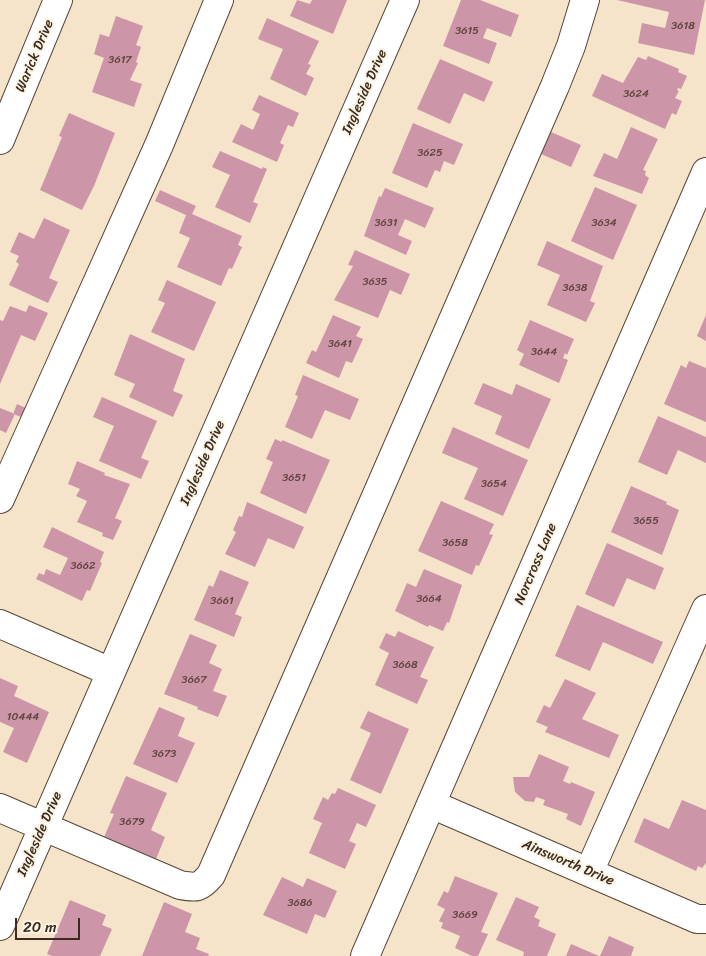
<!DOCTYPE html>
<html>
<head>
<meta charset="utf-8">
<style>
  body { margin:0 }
  #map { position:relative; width:706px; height:956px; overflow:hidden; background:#f6e4ca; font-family:Sriracha,sans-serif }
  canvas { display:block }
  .scale { position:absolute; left:15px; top:918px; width:65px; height:22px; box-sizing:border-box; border:2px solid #3b2a1e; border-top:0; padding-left:6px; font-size:15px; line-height:18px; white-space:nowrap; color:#3b2a1e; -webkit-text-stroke:4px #fcf5e5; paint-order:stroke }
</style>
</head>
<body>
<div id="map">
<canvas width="706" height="956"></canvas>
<div class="scale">20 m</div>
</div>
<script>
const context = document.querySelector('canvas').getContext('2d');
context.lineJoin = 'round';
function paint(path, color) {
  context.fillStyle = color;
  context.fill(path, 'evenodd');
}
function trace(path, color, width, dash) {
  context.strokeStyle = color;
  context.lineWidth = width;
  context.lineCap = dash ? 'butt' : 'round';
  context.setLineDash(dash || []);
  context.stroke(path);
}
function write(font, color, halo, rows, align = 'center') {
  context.font = font + ' Sriracha,sans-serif';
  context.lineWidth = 4;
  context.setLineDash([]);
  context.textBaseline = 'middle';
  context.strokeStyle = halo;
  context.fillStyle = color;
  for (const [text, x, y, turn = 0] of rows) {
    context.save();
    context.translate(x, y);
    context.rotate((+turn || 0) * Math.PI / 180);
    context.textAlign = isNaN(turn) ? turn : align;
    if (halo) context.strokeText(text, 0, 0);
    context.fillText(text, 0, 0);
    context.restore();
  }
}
paint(new Path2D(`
  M297 0 310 4 312 0H347L333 34 290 16Z
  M461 0H480L519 15 511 37 487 28 483 38 497 43 489 64 443 46Z
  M617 0H705L694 55 638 43 642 23 665 28 669 12Z
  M116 16 143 26 136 45 141 47 136 62 138 63 130 80 142 84 134 107 92 92 104 58 94 54 100 34 109 37Z
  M267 18 319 41 308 64 311 65 306 74 314 78 306 96 270 79 283 49 258 39Z
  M648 56 679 69 678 72 687 76 681 89 678 88 677 90 679 91 675 98 682 101 676 115 672 113 665 129 592 96 602 74 623 83 638 57 646 60Z
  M440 59 493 82 484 102 464 93 450 124 417 109Z
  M259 95 299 113 293 127 288 125 280 143 284 145 277 162 232 142 241 124 253 130 260 114 252 110Z
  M69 113 115 133 94 186 82 210 40 190 62 137 59 136Z
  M413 123 463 144 454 165 444 161 440 172 435 170 427 188 392 173Z
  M631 127 658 139 643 170 646 171 645 175 649 178 642 194 593 176 604 153 617 159Z
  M551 132 581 145 571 167 541 154Z
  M220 151 262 169 263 167 267 169 253 202 258 204 250 223 215 207 230 175 212 167Z
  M595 187 637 205 613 260 571 241Z
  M385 188 434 208 425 228 405 219 398 235 412 241 406 255 364 236 379 196 381 197Z
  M160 190 196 206 192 214 242 236 238 245 242 247 232 269 229 268 221 286 177 267 190 238 179 233 186 215 155 201Z
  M44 218 70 230 49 278 58 282 48 303 9 285 19 264 16 262 19 256 10 252 19 232 34 239Z
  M547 241 603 266 590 301 595 303 586 322 547 305 560 275 537 265Z
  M355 250 410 274 401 295 390 290 378 318 334 300 353 266 348 265Z
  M167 280 216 302 194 351 151 332 165 303 158 300Z
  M29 305 48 313 35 341 21 335 0 384V320L3 321 10 306 26 312Z
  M333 315 361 327 356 336 363 339 352 363 346 361 339 378 306 363 312 350 316 352Z
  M706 315V341L697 336Z
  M530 320 574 339 567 355 565 353 563 358 568 360 559 383 519 365 524 354 517 350Z
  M130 334 185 359 173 391 183 395 173 417 129 397 135 384 114 375Z
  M689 361 706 368V422L664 404 681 365 686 368Z
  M303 375 359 399 350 420 325 410 312 439 285 427 298 396 295 395Z
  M483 383 512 395 516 384 551 399 529 449 495 434 502 416 474 404Z
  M102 397 157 421 141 458 149 461 141 479 99 461 114 426 93 417Z
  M17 404 28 409 24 418 13 414Z
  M0 408 15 414 6 433 0 430Z
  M658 416 706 437V463L678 450 667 475 638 462Z
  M453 427 528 460 503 516 464 499 478 468 442 453Z
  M275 439 282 442V440L330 460 306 514 260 493 273 462 266 459Z
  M77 461 105 473 104 475 130 484 115 518 122 521 113 540 102 536 103 533 77 522 87 501 76 496 80 489 68 484Z
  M631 486 667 502 666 504 679 510 662 555 611 532Z
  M441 501 494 524 489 534 493 535 479 566 476 565 472 575 418 551Z
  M247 502 304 527 294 549 268 538 255 567 225 554 236 532 233 530 239 516 242 517Z
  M52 527 104 552 100 562 102 563 90 591 87 590 82 601 36 579 39 573 44 575 46 569 60 575 68 558 43 547Z
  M607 543 664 568 655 590 627 578 614 607 585 594Z
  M424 569 462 585 449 623 447 622 443 631 429 625 428 627 395 611 407 583 416 587Z
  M220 570 249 582 235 614 242 617 234 637 194 620 209 585 213 587Z
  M577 605 663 642 653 664 603 642 590 671 555 656Z
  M398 631 434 647 420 677 428 680 417 704 375 685 389 653 379 648 386 633 395 637Z
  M190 634 217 645 209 663 222 669 213 691 227 696 218 717 197 709 198 707 164 694Z
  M0 678 18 686 14 696 49 712 27 763 3 752 14 728 0 722Z
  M565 679 596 693 582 719 619 735 609 758 545 732 548 727 536 722 544 705 550 708Z
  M159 707 185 718 178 736 195 743 177 783 133 764Z
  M368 711 409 729 381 794 350 780 371 733 360 728Z
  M539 754 569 767 563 781 570 784 571 782 595 792 581 826 566 819 568 814 543 805 545 800 536 797 534 802 525 801 515 792 513 777H529Z
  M126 776 167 793 151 830 165 837 156 859 104 837 114 814 110 813Z
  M338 788 376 805 366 827 357 823 349 841 356 844 345 869 309 853 322 823 313 819 323 797 328 800 332 793 335 794Z
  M682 800 706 810V863L702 868 698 866 696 871 634 842 644 818 669 829Z
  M455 876 498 893 481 932 488 934 478 956H472L455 948 460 936 441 928 443 923 439 921 445 909 437 905 444 891 448 893Z
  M282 877 303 887 307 878 337 891 325 918 315 914 307 934 263 915Z
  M516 897 539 907 534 917 540 920 538 926 556 934 547 956H523L524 952 496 940Z
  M70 900 106 915 102 925 112 929 100 956H52L47 954Z
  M164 902 192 914 185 932 200 938 196 949 209 954 208 956H142Z
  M609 936 634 947 631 956H600Z
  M571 944 599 956H566Z`), '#cd95a8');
const minor = new Path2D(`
  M0 140 58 0
  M0 499 159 145 219 0
  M0 624 111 672
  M431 804 697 919H706
  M0 808 180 885C197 888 200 888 211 875L555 86 571 46 585 0
  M589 872 706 609
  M0 926 405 0
  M365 956 706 172`);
trace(minor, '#574638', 30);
trace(minor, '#fff', 28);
write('11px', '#604540', null, [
  ["3618",683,26],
  ["3615",467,31],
  ["3617",120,60],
  ["3624",636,94],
  ["3625",430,153],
  ["3631",386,223],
  ["3634",604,223],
  ["3635",375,282],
  ["3638",575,288],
  ["3641",340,344],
  ["3644",544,352],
  ["3651",294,478],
  ["3654",494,484],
  ["3655",646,521],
  ["3658",455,543],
  ["3662",83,566],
  ["3664",429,599],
  ["3661",222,601],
  ["3668",405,665],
  ["3667",194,680],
  ["10444",23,717],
  ["3673",164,754],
  ["3679",132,822],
  ["3686",300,903],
  ["3669",465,915]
]);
write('14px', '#3b2a1e', '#fcf5e5', [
  ["Warick Drive",35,56,-67],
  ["Ingleside Drive",365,92,-66],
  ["Ingleside Drive",203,463,-66],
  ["Norcross Lane",536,564,-67],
  ["Ingleside Drive",40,834,-66],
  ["Ainsworth Drive",568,863,23]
]);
</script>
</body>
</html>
